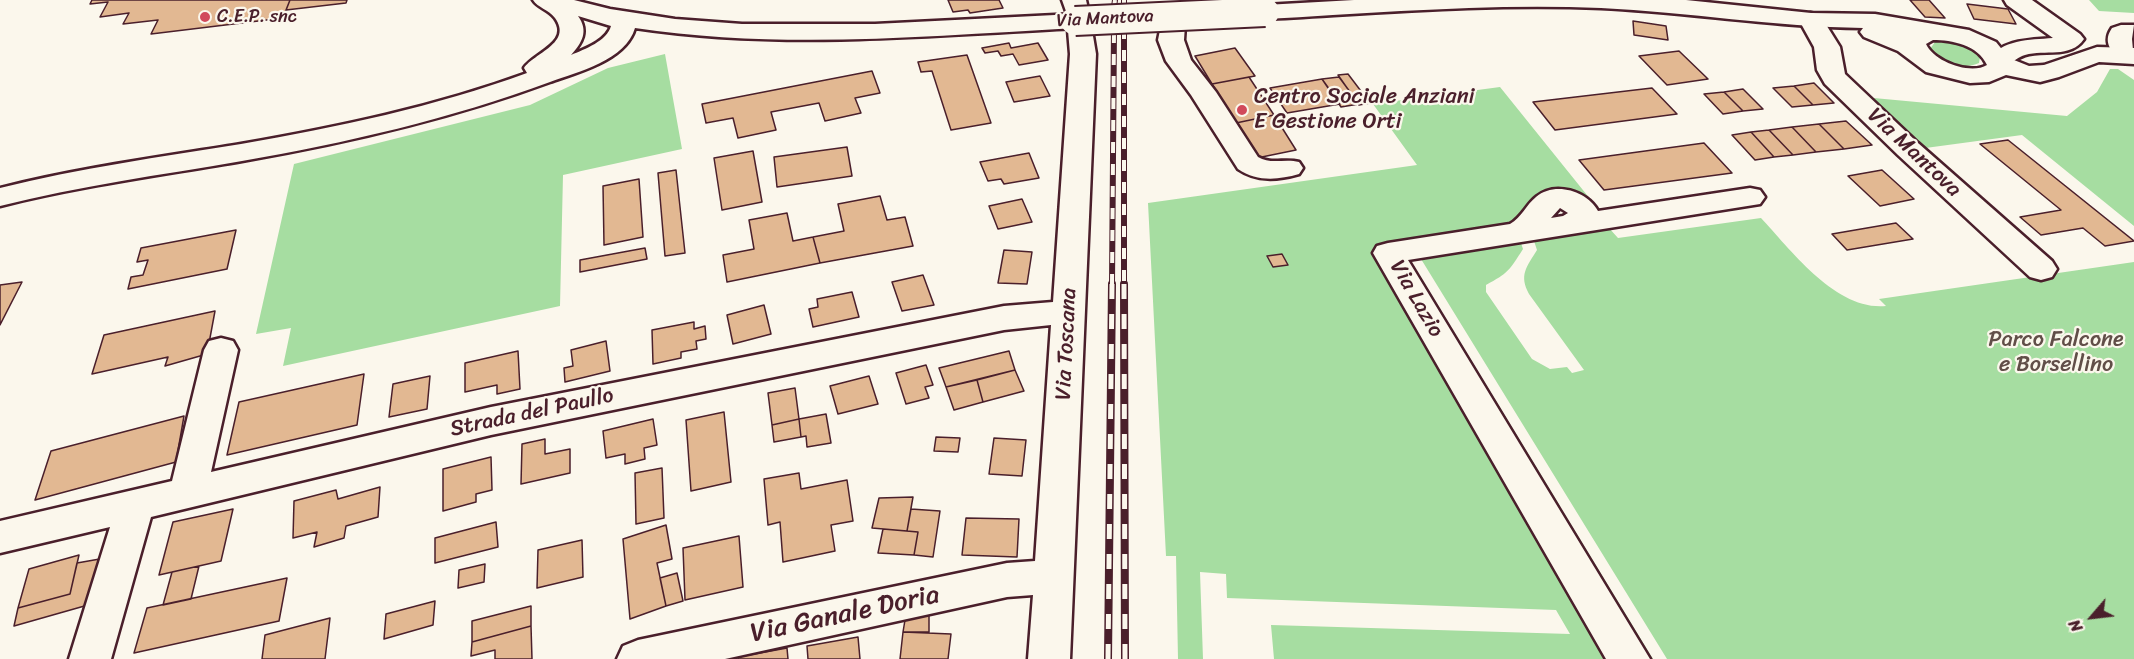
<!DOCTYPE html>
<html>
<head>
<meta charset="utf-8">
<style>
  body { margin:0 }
  #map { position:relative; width:2134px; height:659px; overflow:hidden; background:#fbf7ec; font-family:Sriracha,sans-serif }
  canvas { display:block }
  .north { position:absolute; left:2062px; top:587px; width:60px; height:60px; -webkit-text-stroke:4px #fbf7ec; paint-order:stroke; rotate:242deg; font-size:16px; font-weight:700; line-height:24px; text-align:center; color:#4a1f2b }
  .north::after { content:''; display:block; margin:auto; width:21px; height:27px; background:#4a1f2b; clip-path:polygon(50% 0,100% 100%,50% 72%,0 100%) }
</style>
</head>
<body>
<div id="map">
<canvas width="2134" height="659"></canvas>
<div class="north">N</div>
</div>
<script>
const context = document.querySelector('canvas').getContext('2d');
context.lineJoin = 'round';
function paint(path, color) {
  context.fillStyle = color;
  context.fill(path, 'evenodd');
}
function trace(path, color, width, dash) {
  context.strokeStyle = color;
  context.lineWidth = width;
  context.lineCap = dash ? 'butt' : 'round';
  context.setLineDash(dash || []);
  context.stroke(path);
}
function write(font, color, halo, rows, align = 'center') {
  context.font = font + ' Sriracha,sans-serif';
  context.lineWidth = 4.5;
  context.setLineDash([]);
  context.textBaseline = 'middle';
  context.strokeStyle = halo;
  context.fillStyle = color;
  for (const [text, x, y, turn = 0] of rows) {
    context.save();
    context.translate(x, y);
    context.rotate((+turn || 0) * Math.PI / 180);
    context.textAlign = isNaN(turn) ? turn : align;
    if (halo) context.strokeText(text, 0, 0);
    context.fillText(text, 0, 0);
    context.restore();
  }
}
paint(new Path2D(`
  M2089 0H2134V13L2099 11Z
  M1949 41 1972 49 1980 57 1979 63C1964 70 1939 64 1930 49L1935 42Z
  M665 54 682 149 563 175 560 306 283 366 291 328 256 334 294 164 530 105 608 68Z
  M2110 69H2118L2134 80V226L2022 135 1918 149 1863 97 2067 116 2097 92Z
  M1500 87 1599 210 1542 193C1527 202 1525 220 1506 223L1508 226 1373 249 1612 659H1274L1271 625 1570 634 1556 610 1227 598 1226 574 1200 572 1203 659H1178L1176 556H1166L1148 203 1417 165 1373 104Z
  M1761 218C1791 250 1836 311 1886 306L1879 299 2134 262V659H1667L1421 259 1521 243 1523 249C1509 271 1508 273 1486 285V292L1532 359 1550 369 1567 367 1572 373 1584 370 1529 294C1519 275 1526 268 1537 250L1534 241 1609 228 1618 238Z
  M1410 260 1560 506 1555 507 1409 265Z
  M1564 513 1653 659H1646L1559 514Z`), '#a6dda1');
const building = new Path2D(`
  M92 0H290L283 18 151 34 158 20 123 24 129 13 100 17 108 2 90 4Z
  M290 0H347L346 3 286 10Z
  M948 0H999L1003 8 970 13 968 10 953 12Z
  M1910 0H1929L1945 18 1925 17Z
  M1967 4 2008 9 2016 24 1974 19Z
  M1633 21 1666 26 1668 40 1634 35Z
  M1009 43 1011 48 1038 43 1048 60 1019 65 1013 54 1001 56 998 51 985 53 982 48Z
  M1235 48 1255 76 1212 84 1195 56Z
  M1679 51 1708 79 1667 85 1639 56Z
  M967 55 991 123 951 130 932 71 921 72 918 62Z
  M872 71 880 93 855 98 861 113 825 121 819 103 771 112 776 130 738 138 733 118 706 123 702 104Z
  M1348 74 1370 103 1359 105 1338 75Z
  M1040 76 1050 96 1014 102 1006 82Z
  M1249 77 1274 115 1236 123 1212 84Z
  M1339 77 1359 104 1341 107 1322 79Z
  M1322 79 1340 104 1287 113 1270 88Z
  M1814 83 1834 103 1813 105 1794 86Z
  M1794 86 1813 105 1792 107 1773 88Z
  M1652 88 1677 114 1555 130 1533 102Z
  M1743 89 1763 109 1743 111 1724 92Z
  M1724 92 1743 111 1723 114 1704 94Z
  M1274 115 1296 150 1252 159 1236 123Z
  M1846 121 1872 145 1844 149 1819 124Z
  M1819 124 1844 149 1816 152 1792 127Z
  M1792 127 1816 152 1793 155 1769 130Z
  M1769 130 1793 155 1774 157 1751 132Z
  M1751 132 1774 157 1755 160 1732 135Z
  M2008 140 2134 241 2105 246 2083 228 2041 235 2020 217 2061 210 1980 144Z
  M1704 143 1732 173 1604 190 1579 160Z
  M847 147 852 176 777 187 774 157Z
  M753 151 762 202 722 210 714 158Z
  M1029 153 1039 178 1004 184 1001 179 988 181 980 162Z
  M676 170 685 253 665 256 658 173Z
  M1882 170 1914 199 1880 206 1848 176Z
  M639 179 643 237 604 245 603 186Z
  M880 196 887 220 905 217 913 246 820 263 813 237 844 231 838 204Z
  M1022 199 1032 222 998 229 989 206Z
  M787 213 793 241 813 237 820 263 727 282 723 255 754 249 749 220Z
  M1896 223 1913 239 1847 250 1832 234Z
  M236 230 227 269 128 289 131 277 143 275 148 260 137 262 141 248Z
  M645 248 647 259 580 272V260Z
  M1004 250 1032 252 1027 284 998 283Z
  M1282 254 1288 265 1273 267 1267 256Z
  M923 275 934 305 902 311 892 282Z
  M22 282 0 325V285Z
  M852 292 859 317 813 327 809 309 818 307 817 299Z
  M764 305 771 334 733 344 727 315Z
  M215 311 207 354 165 366 168 357 92 374 104 335Z
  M694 322V329L705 326 706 339 696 341 697 349 681 352V358L653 364 652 330Z
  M606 341 610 371 565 382 564 368 573 366 571 350Z
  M518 351 520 389 497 394V385L465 392V363Z
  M1009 351 1015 370 946 387 939 368Z
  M926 365 933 385 925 387 929 398 906 404 896 373Z
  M1015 370 1024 391 983 402 977 380Z
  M364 374 357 425 227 455 239 402Z
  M430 376 427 409 389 417 393 384Z
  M869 376 878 404 838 414 830 386Z
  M977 380 983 402 954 410 946 387Z
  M795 388 799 419 772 425 768 393Z
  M724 412 731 482 691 491 686 420Z
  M826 414 831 443 807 447 806 436 801 437 799 419Z
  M184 416 176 462 35 500 51 451Z
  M653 419 657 445 644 448 645 459 625 464V454L606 458 603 431Z
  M799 419 801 437 774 442 772 425Z
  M936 437 960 438 958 452 934 451Z
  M994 438 1026 440 1022 476 989 474Z
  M545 439V454L570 449V473L521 484 522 444Z
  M491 457 492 490 476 494V502L443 511V469Z
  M662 468 664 518 636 524 635 473Z
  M799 473 801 489 847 480 853 521 831 525 835 551 783 562 780 522 768 525 764 479Z
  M380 487 378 517 346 526 344 538 314 547 317 532 293 538 294 501 336 490 338 499Z
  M913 497 907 531 872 528 879 498Z
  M233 509 221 561 159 575 173 522Z
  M911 509 940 511 933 557 914 555 918 532 907 531Z
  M966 518 1019 519 1017 557 962 555Z
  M496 522 498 547 435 563V538Z
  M666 525 672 559 657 563 666 606 630 619 623 539Z
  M883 529 918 532 914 555 878 553Z
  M739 536 743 587 685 600 683 548Z
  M582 540 583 577 537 588 538 550Z
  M79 555 70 594 18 608 29 569Z
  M111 557 95 603 14 626 18 608 70 594 77 563Z
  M485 564 484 582 458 588 459 570Z
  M199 566 191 599 163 605 172 572Z
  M677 573 683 601 666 606 660 578Z
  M287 578 279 621 134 653 147 608Z
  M435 601 433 625 384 639 386 614Z
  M531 606V626L472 642V621Z
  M929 613V632H903L906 614Z
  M330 618 325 659H262L265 635Z
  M531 626 532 659H495V650L471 656 472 642Z
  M903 632 951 634 948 659H900Z
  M858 637 860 659H808L807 646Z
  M787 648 788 659H738V657Z`);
paint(building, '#e2b892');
trace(building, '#4a1f2b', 1.5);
const minor = new Path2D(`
  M1062 0H1086L1088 9 1085 14 1076 16 1067 14Z
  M2004 0H2032L2080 34 2084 39C2070 59 2045 49 2025 55 2009 60 2011 71 1991 66L1987 61C2002 39 2029 40 2053 38L2007 5Z
  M1811 13 1820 15 1840 47 1845 74 1918 143 2052 261 2057 269 2052 277 2041 280 2030 277 1898 155 1825 84 1817 70 1814 47 1799 20 1802 15Z
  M1173 18 1182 20 1185 25 1184 40 1191 60 1216 92 1258 157C1271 165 1285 158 1299 162L1303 168 1299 174C1278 180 1257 182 1238 169L1191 95 1166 61 1158 40 1161 25 1164 20Z
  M1080 23 1089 25 1092 30 1096 54 1070 659H1028L1033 595 1007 597 725 659H617L623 646 638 640 1007 563 1035 561 1051 325 1004 330 491 435 151 517 111 659H69L110 527 0 553V521L172 481 204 350 209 341 221 338 233 341 238 350 211 472 491 407 1004 306 1053 302 1070 54 1068 30 1071 25Z
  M2121 25H2134L2132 39 2134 61 2127 63 2118 60C2110 49 2103 41 2112 28Z
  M1750 188 1760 190 1765 197 1760 204 1408 260 1650 659H1606L1373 253 1377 246 1388 243 1510 224C1522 217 1526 205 1536 197 1555 181 1587 191 1598 211ZM1560 208 1568 213 1563 216 1551 218Z`);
const major = new Path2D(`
  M533 0H574L610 9 675 19 742 24H875L1075 14 1084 16 1087 21 1084 26 1075 28C929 36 781 50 635 28 626 60 578 72 550 82 450 119 346 143 242 161 161 175 79 186 0 206V188C79 168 161 157 241 144 338 127 434 107 527 73L524 68C534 53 573 43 555 18 548 9 538 8 533 0ZM578 16 611 26C607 41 585 49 571 55 582 43 589 31 578 16Z
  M1354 0H1686L1811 13 1875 14 1969 30 1996 42 2009 58 2029 66 2044 65 2097 47 2134 48V64L2099 62 2059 77 2040 82 2006 75 1989 82 1970 83 1926 72 1898 51 1864 37 1860 32 1863 28C1775 27 1688 12 1601 8 1489 3 1376 13 1265 19L1256 17 1253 12 1256 7 1265 5ZM1933 40C1952 40 1978 45 1987 65 1971 75 1934 62 1926 44Z`);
trace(minor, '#4a1f2b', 5);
trace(major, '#4a1f2b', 5);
paint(minor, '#fbf7ec');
paint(major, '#fbf7ec');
const railFar1 = new Path2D(`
  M1124 0V7
  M1114 7 1115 0
  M1124 28V285
  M1112 285 1114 28`);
const rail = new Path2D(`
  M1124 284 1125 659
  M1108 659 1112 284`);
trace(railFar1, '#4a1f2b', 6);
trace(rail, '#4a1f2b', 8);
trace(railFar1, '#fbf7ec', 4, [11]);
trace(rail, '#fbf7ec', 5, [15]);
const majorBridge = new Path2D(`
  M1075 21 1265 12`);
trace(majorBridge, '#4a1f2b', 32, []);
trace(majorBridge, '#fbf7ec', 28);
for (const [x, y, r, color] of [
  [205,17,6,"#d1495b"],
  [1242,110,6,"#d1495b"]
]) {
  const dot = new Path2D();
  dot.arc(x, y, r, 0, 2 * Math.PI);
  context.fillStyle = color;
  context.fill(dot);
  trace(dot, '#fbf7ec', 2);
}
write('18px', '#4a1f2b', '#fbf7ec', [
  ["C.E.P. snc",217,17]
], 'left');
write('18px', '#4a1f2b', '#fbf7ec', [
  ["Via Mantova",1105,19,-3]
]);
write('22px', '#4a1f2b', '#fbf7ec', [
  ["Centro Sociale Anziani",1254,97],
  ["E Gestione Orti",1254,122]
], 'left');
write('22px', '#4a1f2b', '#fbf7ec', [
  ["Via Mantova",1914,153,43],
  ["Via Lazio",1416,299,60],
  ["Via Toscana",1067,344,-87],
  ["Strada del Paullo",532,413,-12]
]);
write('22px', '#614e48', '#fbf7ec', [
  ["Parco Falcone",2056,340],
  ["e Borsellino",2056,365]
]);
write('27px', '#4a1f2b', '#fbf7ec', [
  ["Via Ganale Doria",845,615,-12]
]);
</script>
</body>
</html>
